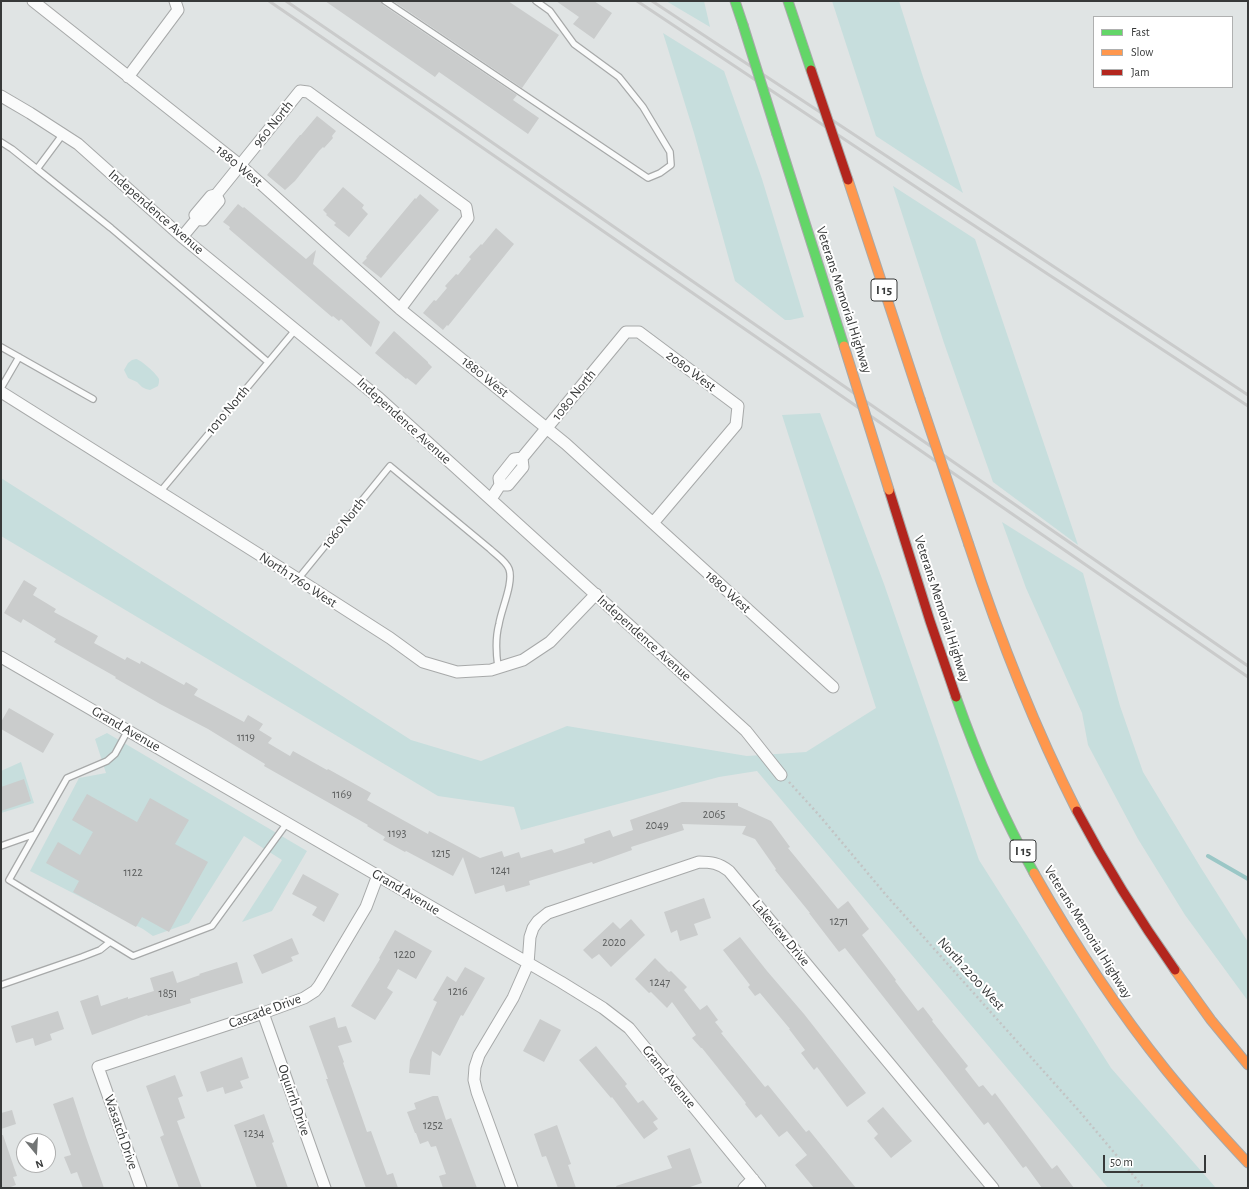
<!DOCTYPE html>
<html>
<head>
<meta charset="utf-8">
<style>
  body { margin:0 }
  #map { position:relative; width:1249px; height:1189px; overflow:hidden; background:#e0e4e4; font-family:"Alegreya Sans",sans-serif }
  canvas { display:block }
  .frame { position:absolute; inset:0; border:2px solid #373939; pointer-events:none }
  .legend { position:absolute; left:1093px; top:16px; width:140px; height:72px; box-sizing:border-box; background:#fff; border:1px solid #afb0b0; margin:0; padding:5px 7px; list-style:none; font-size:12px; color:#373939 }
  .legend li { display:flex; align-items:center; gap:8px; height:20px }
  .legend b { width:20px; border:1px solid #afb0b0 }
  .north { position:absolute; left:16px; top:1133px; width:40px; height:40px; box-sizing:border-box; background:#fff; border:1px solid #afb0b0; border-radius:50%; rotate:162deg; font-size:11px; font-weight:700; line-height:16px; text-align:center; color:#373939 }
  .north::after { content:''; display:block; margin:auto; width:14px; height:18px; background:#727575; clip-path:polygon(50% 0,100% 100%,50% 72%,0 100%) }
  .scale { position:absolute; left:1103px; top:1155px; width:103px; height:18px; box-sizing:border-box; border:2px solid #373939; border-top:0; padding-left:5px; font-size:12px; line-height:14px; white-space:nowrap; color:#373939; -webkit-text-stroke:3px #fff; paint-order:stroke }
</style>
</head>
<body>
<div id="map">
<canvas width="1249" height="1189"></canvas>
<div class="frame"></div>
<ul class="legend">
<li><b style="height:5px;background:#63d668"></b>Fast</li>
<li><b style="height:5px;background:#ff974d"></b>Slow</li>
<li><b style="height:5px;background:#b3261e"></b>Jam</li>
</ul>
<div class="north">N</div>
<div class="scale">50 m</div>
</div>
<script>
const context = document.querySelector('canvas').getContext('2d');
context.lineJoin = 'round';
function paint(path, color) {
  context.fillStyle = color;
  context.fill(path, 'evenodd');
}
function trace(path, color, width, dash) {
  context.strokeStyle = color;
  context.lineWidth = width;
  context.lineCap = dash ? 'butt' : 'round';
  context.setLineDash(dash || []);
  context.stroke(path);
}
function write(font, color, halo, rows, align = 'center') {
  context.font = font + ' "Alegreya Sans",sans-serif';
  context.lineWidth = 4;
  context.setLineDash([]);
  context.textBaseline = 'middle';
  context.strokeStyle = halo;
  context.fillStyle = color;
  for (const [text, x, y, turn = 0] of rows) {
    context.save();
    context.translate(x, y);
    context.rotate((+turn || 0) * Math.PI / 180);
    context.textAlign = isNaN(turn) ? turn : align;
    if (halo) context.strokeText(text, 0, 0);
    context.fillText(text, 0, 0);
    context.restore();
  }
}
paint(new Path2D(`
  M666 1H704L710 27Z
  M832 1H899L923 77 963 193 876 136Z
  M663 33 724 71 762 179 804 317 790 320H785L735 281 694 133Z
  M893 186 975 239 1078 545 993 482 944 343Z
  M136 359C141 360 157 374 159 379 159 382 159 383 158 386L150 390 146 389 142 387 137 382 128 378 124 370 128 363 132 360Z
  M820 413 884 584 979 860 1111 1068 1216 1188H1108L757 771 719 777 521 830 514 807 438 796 1 536V478L411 740 481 761 567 726 747 756 806 752 876 708 782 415Z
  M1002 522 1083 573 1120 706 1143 772 1201 868 1248 942V1001L1185 915 1138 839 1088 745 1082 713 1026 588Z
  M107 733 307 851 272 911 242 922 282 860 244 836 189 923 153 936 143 929 30 871 79 778 106 773 95 739Z
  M21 762 34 803 1 813V771Z`), '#c7dedd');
trace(new Path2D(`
  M1208 856 1248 879`), '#9bc7c6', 4);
paint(new Path2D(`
  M325 1H381L383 5 517 95 513 100 539 118 528 134 439 72 435 77Z
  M393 1H508L559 35 522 88Z
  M556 1H594L612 13 594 39 573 24 579 17Z
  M317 116 336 131 332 136 333 138 324 148 323 147 319 151 295 181 285 190 267 175 300 135H301Z
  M343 187 364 205 362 208 368 214 349 237 334 225 336 223 326 215 327 214 323 210Z
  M420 194 439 210 381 278 362 263 367 258 366 257 390 228 415 198 416 199Z
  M238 204 243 208 244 207 306 259 316 250 313 264 380 322 371 347 341 319 339 321 333 316 332 317 229 229 230 227 223 222Z
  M496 228 514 244 448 326 447 325 443 330 423 313 434 300 436 301 447 288 445 286 456 274 458 275 471 259 469 257 481 244 482 245Z
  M394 331 428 362V363L432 367 416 385 407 378 406 379 375 353Z
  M24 580 37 588 33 595 56 609 54 612 98 636 94 643 125 660 127 657 140 664 141 661 184 685 186 682 198 689 194 695 244 722 248 715 263 724 259 730 272 738 268 743 290 756 293 751 327 770 328 769 371 793 367 800 428 834 429 831 480 858 502 851 504 857 519 852 521 858 552 849 554 853 585 843 584 839 610 830 613 837 633 830 630 820 682 802 738 803V806L771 821 790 847 788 848 838 909 848 901 869 929 862 935 896 980 895 981 918 1011 923 1007 933 1020 932 1021 968 1066 965 1069 979 1087 983 1085 992 1096 995 1093 1052 1169 1057 1165 1074 1188H1042L1026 1166 1023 1168 988 1122 984 1125 845 948 839 952 809 913H810L775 870 776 869 755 839 742 834 746 826 682 824 684 830 631 847 632 850 593 864 592 862 529 881 530 885 506 892 504 885 475 894 463 857 453 876 406 851 405 852 383 840 385 837 367 826 368 825 264 766 265 764 208 729 160 704 115 678 116 677 54 642 56 639 23 619 21 623 4 613Z
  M9 708 54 734 43 753 1 729V722Z
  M24 779 31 801 1 811V787Z
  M87 794 137 822 150 798 189 820 175 844 208 862 169 932 142 917 136 927 73 892 79 881 46 863 58 842 80 855 93 832 72 820Z
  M303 874 339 894 324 922 312 915 317 907 292 894Z
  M704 898 711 918 694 924 698 935 680 941 677 930 671 933 664 912Z
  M631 919 645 935 611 967 599 954 592 959 583 950 613 922 620 929Z
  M395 930 432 951 416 979 398 969 387 988 393 992 375 1020 351 1006 380 959 379 958Z
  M740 937 767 971 804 1014 866 1093 847 1107 817 1067 814 1070 801 1053 805 1050 789 1029H790L760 993 755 996 748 987 750 985 723 950Z
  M292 938 299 954 291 957 293 961 262 974 253 955Z
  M655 958 669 972 671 971 687 987 684 990 700 1010 707 1005 718 1020 715 1022 723 1032 721 1033 765 1087 768 1085 806 1132 809 1130 856 1188H814L795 1165 807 1155 787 1131 779 1137 761 1114 756 1118 745 1104 746 1103 702 1048H701L692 1038 696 1035 672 1002 667 1008 651 992 649 993 635 979Z
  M237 962 243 983 190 999 191 1003 148 1016 147 1015 92 1035 80 1001 98 995 101 1006 128 997V999L154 991 150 978 173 971 177 983 200 975 199 974Z
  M465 967 485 978 463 1016 461 1015 440 1056 432 1051 430 1075 409 1073 410 1060 437 1002 433 1000 447 976 456 982Z
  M58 1011 64 1029 50 1034 52 1040 35 1046 33 1038 16 1043 11 1026Z
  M335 1017 338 1028 346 1026 352 1042 338 1046 344 1062 343 1063 367 1132 371 1131 387 1175 393 1173 398 1188H366L326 1079H328L309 1026Z
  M540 1019 561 1030 544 1062 523 1051Z
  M596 1046 627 1084 625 1086 638 1103 643 1100 658 1119 653 1122 658 1129 644 1139 612 1097 611 1098 579 1060Z
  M242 1057 249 1078 240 1081 243 1088 225 1094 223 1087 207 1092 200 1072Z
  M175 1075 183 1096 178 1098 185 1118 177 1121 202 1188H179L160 1137 164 1135 146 1086Z
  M433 1096H438L446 1120 451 1118 477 1188H443L439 1176 446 1174 436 1146 431 1147 428 1141 420 1144 416 1133H415L407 1112 416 1109 414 1103Z
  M73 1097 86 1137 104 1188H83L77 1172 71 1174 64 1157 71 1155 53 1104Z
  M883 1107 912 1141 891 1158 874 1138 878 1134 867 1121Z
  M12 1110 16 1124 1 1129V1113Z
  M264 1114 274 1142 272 1143 288 1188H257L234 1125Z
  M557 1125 571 1164 568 1165 576 1188H558L546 1156 542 1157 534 1134Z
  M1 1135H3L17 1176 13 1177 16 1185 8 1188H1Z
  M690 1148 702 1183 687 1188H617L616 1186 672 1168 667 1156Z`), '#cacccc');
const lane = new Path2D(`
  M385 1 648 178 660 173 671 165 670 152 643 107 619 77 574 44 550 11 536 1
  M63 134 37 169 111 228 268 362
  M1 142 12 149 37 169
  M1 347 93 399
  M1 388 19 357
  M160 492 296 329
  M298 579 390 466 490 549C496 555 506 561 509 569 514 582 501 610 499 624 495 639 496 653 498 667
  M128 730 115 754 107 761 67 778 9 880 133 956 212 926 287 823
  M1 846 35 834
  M1 985 82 957 100 950 110 942`);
const street = new Path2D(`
  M33 1 240 165 400 309 566 444 833 687
  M128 77 178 10 175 1
  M1 96 30 113 78 144 182 237 379 398 746 731 781 775
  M197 219 195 215 211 196 216 195 300 91 308 92 466 207 468 218 400 309
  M197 219 203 220 219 201 216 195
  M182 237 197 219
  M1 392 298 579 390 638 423 662 457 672 491 670 523 660 550 642 596 594
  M500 485H508L523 467 522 458
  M491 499 500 485 499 478 514 459 522 458 626 332H639L738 406 736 425 653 523
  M1 657 561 982 603 1008 629 1028 760 1188
  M263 1013 325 1188
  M141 1188 98 1067 263 1013 304 998 315 991 319 986 366 907 378 875
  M512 1188 477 1092 474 1080 475 1067 479 1055 513 998 528 964 530 937 533 928 538 921 548 913 699 862C711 862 719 863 729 871L993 1188
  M744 1188 753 1179`);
const fast = new Path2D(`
  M735 1 743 25
  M788 1 811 70
  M777 134 844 346
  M956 697C977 757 1003 817 1034 873`);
const slow = new Path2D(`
  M848 180 920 399
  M969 545C999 637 1033 724 1077 811
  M1034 873C1073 942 1116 1008 1166 1070 1192 1102 1220 1133 1248 1163
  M1175 970 1211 1020 1248 1065`);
const jam = new Path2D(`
  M889 490 930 621 956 697
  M1077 811C1106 866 1139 919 1175 970`);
trace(lane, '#a7a9a9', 8);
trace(street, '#a7a9a9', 13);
trace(fast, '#a7a9a9', 11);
trace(slow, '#a7a9a9', 11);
trace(jam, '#a7a9a9', 11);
trace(new Path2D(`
  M789 782 819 815 886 895 1080 1112 1144 1188`), '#c3c4c4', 2.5, [2, 3]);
trace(lane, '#fafbfb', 5.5);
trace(street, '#fafbfb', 11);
trace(fast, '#63d668', 9);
trace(slow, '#ff974d', 9);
trace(jam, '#b3261e', 9);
trace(new Path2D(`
  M269 1 428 110 1248 677
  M286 1 441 107 1248 666
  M637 1 946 207 1248 406
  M652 1 1248 395`), '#cacbcb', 3);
const fastBridge = new Path2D(`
  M743 25 777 134`);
const slowBridge = new Path2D(`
  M844 346 889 490
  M920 399 969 545`);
const jamBridge = new Path2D(`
  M811 70 848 180`);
trace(fastBridge, '#a7a9a9', 11, []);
trace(slowBridge, '#a7a9a9', 11, []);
trace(jamBridge, '#a7a9a9', 11, []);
trace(fastBridge, '#63d668', 9);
trace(slowBridge, '#ff974d', 9);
trace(jamBridge, '#b3261e', 9);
write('12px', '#5c5e5e', null, [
  ["1119",246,737],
  ["1169",342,794],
  ["2065",714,814],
  ["2049",657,825],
  ["1193",397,833],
  ["1215",441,853],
  ["1241",501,870],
  ["1122",133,872],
  ["1271",839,921],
  ["2020",614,942],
  ["1220",405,954],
  ["1247",660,982],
  ["1216",458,991],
  ["1851",168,993],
  ["1252",433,1125],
  ["1234",254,1133]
]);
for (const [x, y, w] of [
  [884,290,26],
  [1023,851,26]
]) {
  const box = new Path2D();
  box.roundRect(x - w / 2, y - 11, w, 22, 3);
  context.fillStyle = '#fff';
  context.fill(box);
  trace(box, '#373939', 1);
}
write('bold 13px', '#373939', null, [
  ["I 15",884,290],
  ["I 15",1023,851]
]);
write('14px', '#373939', '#fff', [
  ["960 North",273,124,-51],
  ["1880 West",239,166,40],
  ["Independence Avenue",156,212,41],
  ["Veterans Memorial Highway",844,300,72],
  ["2080 West",691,371,37],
  ["1880 West",485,377,39],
  ["1080 North",574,395,-51],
  ["1010 North",228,410,-50],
  ["Independence Avenue",404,421,42],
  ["1060 North",344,523,-51],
  ["North 1760 West",298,580,33],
  ["1880 West",728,592,42],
  ["Veterans Memorial Highway",942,609,72],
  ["Independence Avenue",644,638,42],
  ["Grand Avenue",126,729,30],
  ["Grand Avenue",406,892,31],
  ["Veterans Memorial Highway",1088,932,58],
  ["Lakeview Drive",781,933,50],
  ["North 2200 West",971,974,48],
  ["Cascade Drive",265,1011,-20],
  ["Grand Avenue",669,1077,51],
  ["Oquirrh Drive",294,1100,71],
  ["Wasatch Drive",121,1132,71]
]);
</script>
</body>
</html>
